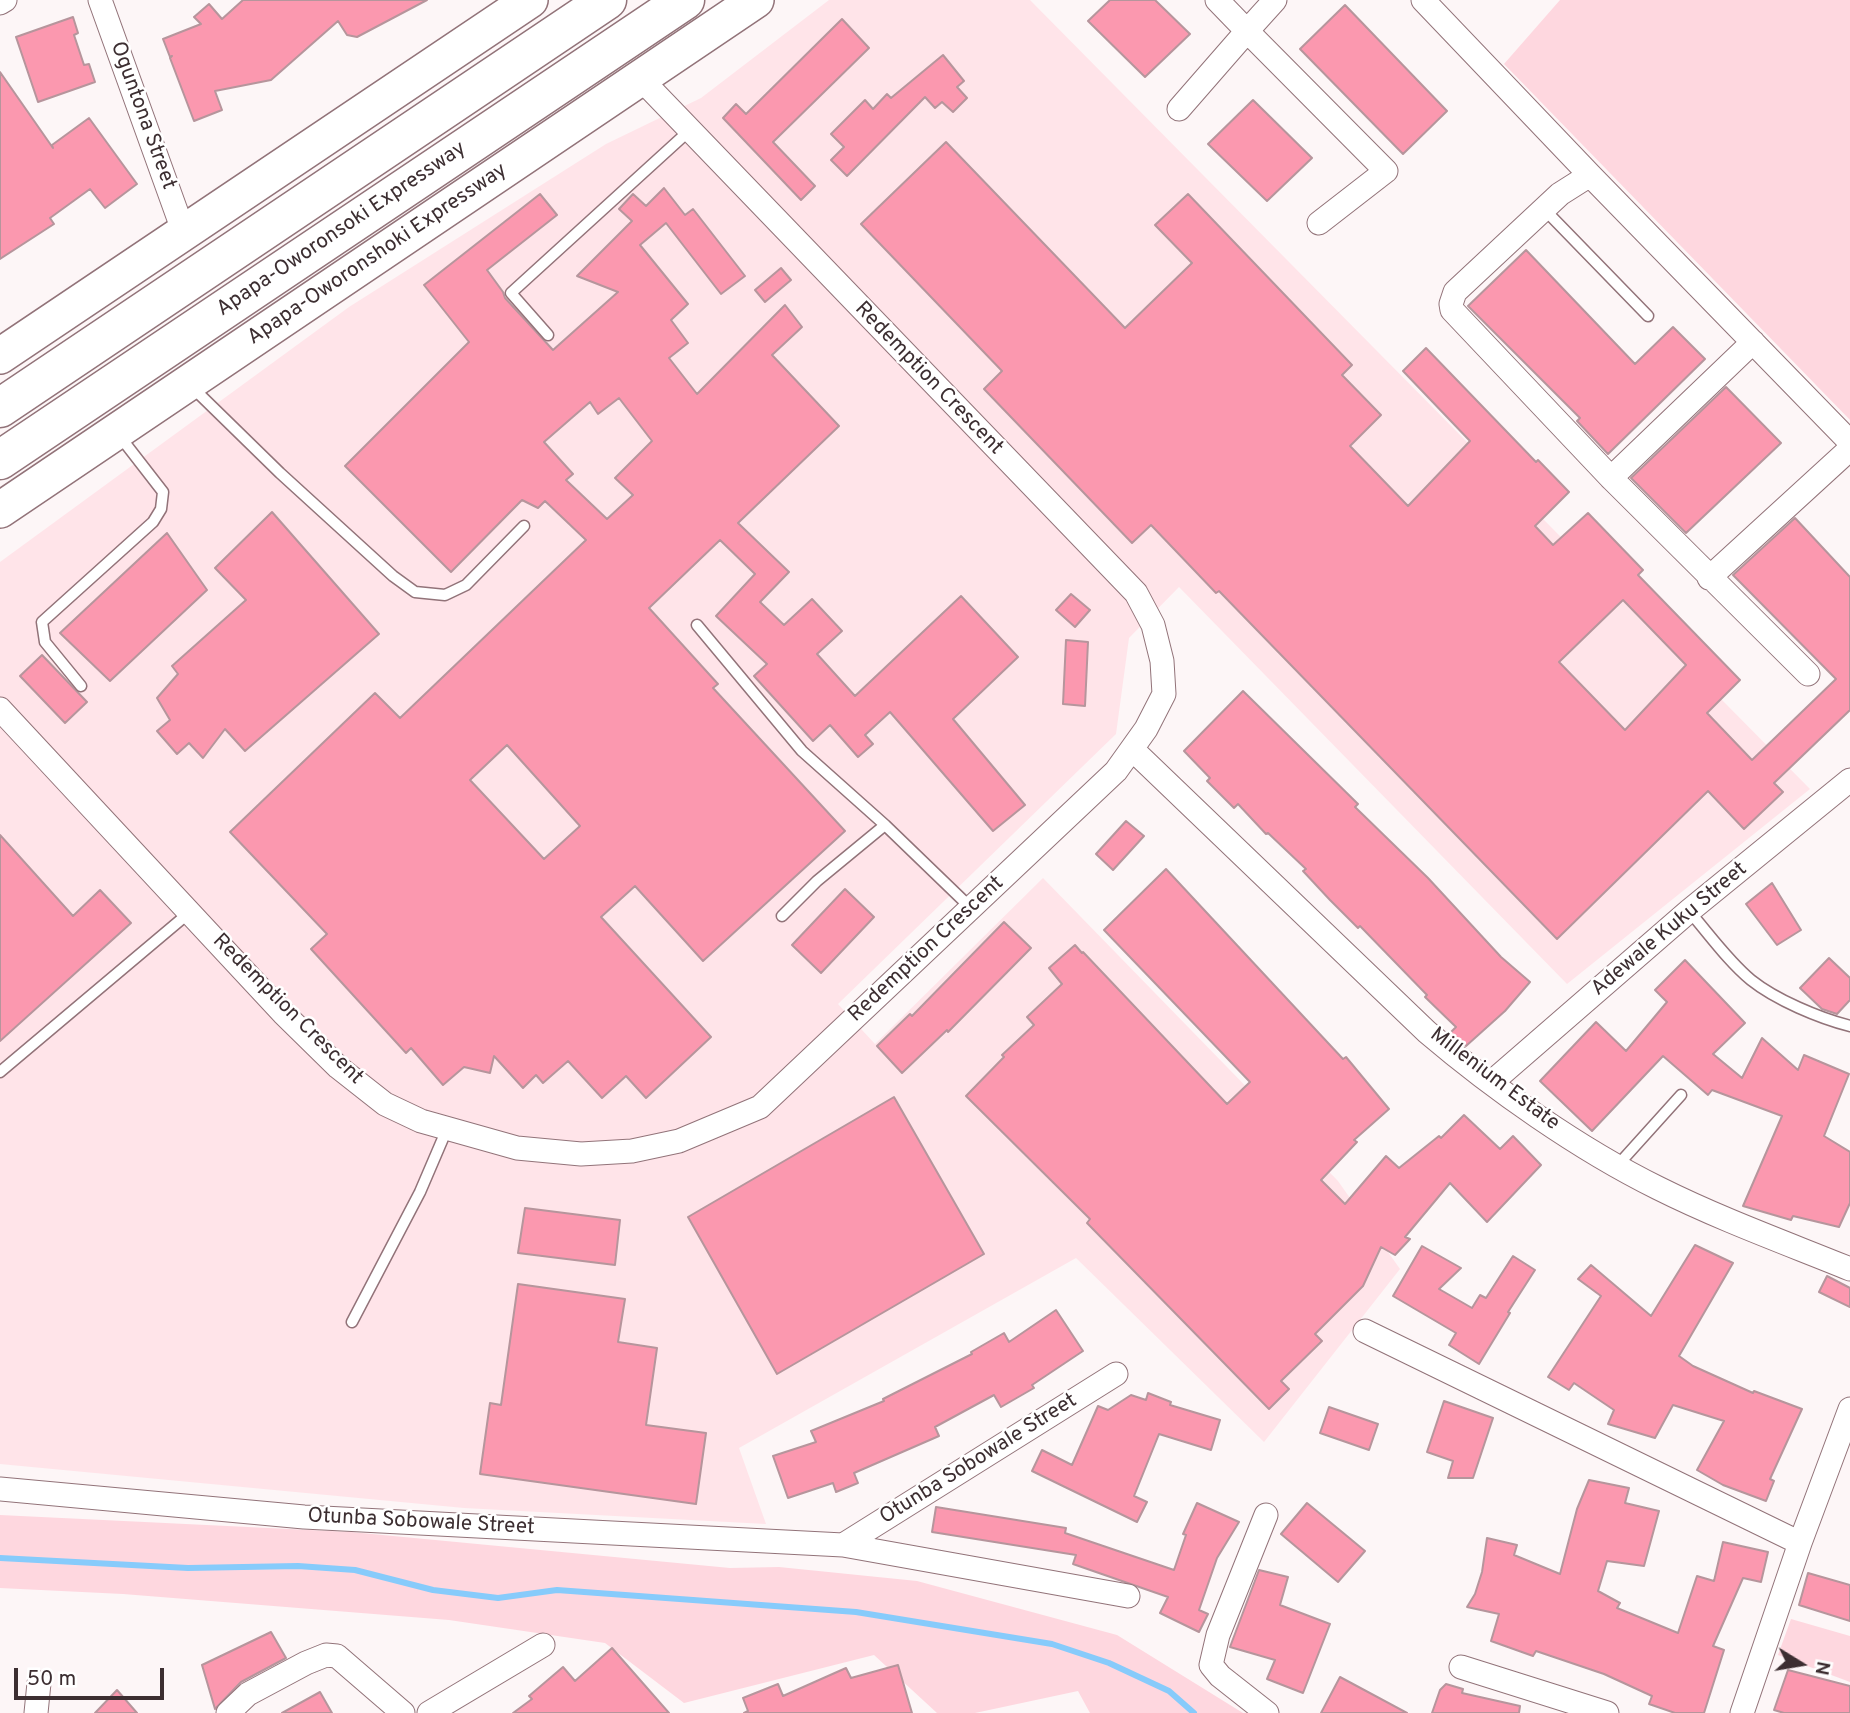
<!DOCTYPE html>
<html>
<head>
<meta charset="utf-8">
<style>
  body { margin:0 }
  #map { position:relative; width:1850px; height:1713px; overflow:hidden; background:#fdf6f7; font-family:Overpass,sans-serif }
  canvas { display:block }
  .north { position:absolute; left:1766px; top:1629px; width:70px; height:70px; -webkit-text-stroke:5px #fff; paint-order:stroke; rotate:101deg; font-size:19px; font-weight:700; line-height:28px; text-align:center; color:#3c2e31 }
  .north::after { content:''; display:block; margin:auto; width:24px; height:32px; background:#3c2e31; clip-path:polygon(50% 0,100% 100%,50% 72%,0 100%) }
  .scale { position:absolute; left:14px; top:1668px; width:150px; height:32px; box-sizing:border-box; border:4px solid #3c2e31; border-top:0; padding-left:9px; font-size:21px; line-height:24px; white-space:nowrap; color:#3c2e31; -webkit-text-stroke:5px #fff; paint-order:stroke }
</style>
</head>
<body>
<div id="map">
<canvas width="1850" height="1713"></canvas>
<div class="north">N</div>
<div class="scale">50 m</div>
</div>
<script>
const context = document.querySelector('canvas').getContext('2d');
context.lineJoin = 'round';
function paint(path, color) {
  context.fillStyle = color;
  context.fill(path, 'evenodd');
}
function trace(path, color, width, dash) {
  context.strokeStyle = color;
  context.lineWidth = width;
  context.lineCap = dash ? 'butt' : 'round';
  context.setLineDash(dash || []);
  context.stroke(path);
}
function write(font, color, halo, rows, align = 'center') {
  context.font = font + ' Overpass,sans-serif';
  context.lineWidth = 5;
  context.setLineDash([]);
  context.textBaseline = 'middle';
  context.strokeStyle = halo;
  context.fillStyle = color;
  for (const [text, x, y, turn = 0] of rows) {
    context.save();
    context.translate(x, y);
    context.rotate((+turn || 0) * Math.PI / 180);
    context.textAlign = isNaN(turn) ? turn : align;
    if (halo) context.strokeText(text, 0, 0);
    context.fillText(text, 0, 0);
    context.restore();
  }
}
paint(new Path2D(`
  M829 0H1030L1810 789 1567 984 1179 587 1129 638 1116 734 838 1004 875 1044 1043 878 1338 1181 1400 1269 1264 1442 1076 1258 739 1448 766 1524 464 1508 0 1464V562L349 307 606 144 701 98Z`), '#ffe4e9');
paint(new Path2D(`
  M1560 0H1850V420L1504 64Z
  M0 1515 351 1532 730 1568 779 1567 917 1581 1117 1635 1243 1713H1090L1078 1691 975 1713H937L874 1655 684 1703 605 1643 449 1620 123 1594 0 1588Z
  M1791 1619 1850 1636V1682L1778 1655Z`), '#fed7df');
trace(new Path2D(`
  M0 1558 188 1568 298 1566 355 1570 433 1590 498 1598 557 1590 856 1612 1052 1644 1109 1663 1169 1691 1194 1713`), '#87cbfb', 6);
const building = new Path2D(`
  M243 0H427L357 37 347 35 338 21 271 80 215 91 222 110 194 121 170 58 172 56 170 57 163 39 201 24 194 17 209 4 222 19Z
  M1110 0H1155L1190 34 1145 77 1088 21Z
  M1345 5 1447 111 1403 154 1300 49Z
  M73 17 78 33 74 35 84 65 89 64 95 82 38 102 16 37Z
  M842 19 869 48 773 142 815 186 801 200 723 118 736 104 746 114Z
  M943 55 964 81 957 87 967 98 953 112 942 102 935 108 925 97 847 176 831 160 844 147 831 134 865 100 873 109 887 94 891 98Z
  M0 72 53 148 52 145 89 118 137 184 105 208 90 189 50 218 54 224 0 259Z
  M1253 100 1312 158 1267 201 1208 144Z
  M946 142 1125 328 1192 263 1155 225 1188 194 1352 365 1342 375 1381 415 1350 446 1408 506 1470 441 1403 371 1426 348 1536 462 1538 460 1569 492 1535 526 1553 545 1588 513 1643 570 1638 575 1740 680 1707 713 1752 760 1836 679 1733 575 1795 518 1850 577V710L1774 783 1783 792 1744 829 1708 791 1557 939 1219 591 1216 593 1151 525 1132 543 984 389 1002 371 861 224ZM1623 600 1686 665 1625 730 1559 662Z
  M664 188 685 215 693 209 745 276 721 294 666 223 640 245 688 304 671 320 688 343 669 358 697 394 785 305 802 327 772 355 839 426 738 523 789 572 760 602 784 625 812 599 842 631 817 654 855 696 961 596 1018 657 953 719 1025 805 993 831 890 712 865 735 873 744 858 757 830 725 813 741 754 676 767 664 716 616 755 574 720 540 649 608 718 684 713 688 845 831 703 961 635 886 601 917 711 1037 646 1098 626 1076 602 1098 568 1061 543 1083 536 1075 523 1088 494 1056 490 1073 464 1067 443 1085 411 1048 406 1053 311 949 327 934 230 832 375 693 400 718 586 540 545 501 538 508 522 500 451 572 345 466 469 342 424 285 540 194 557 215 487 270 503 292 505 298 553 350 618 292 577 276 632 221 619 209 633 194 646 206ZM619 398 652 441 615 478 633 495 607 519 566 480 573 474 544 442 590 402 598 414ZM507 745 580 826 544 859 470 780Z
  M1526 250 1635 364 1673 327 1705 359 1608 454 1577 421 1580 418 1468 306Z
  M781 268 791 280 765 302 755 290Z
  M1726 387 1781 443 1686 533 1631 478Z
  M272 512 379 634 245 751 225 729 203 758 189 743 177 754 157 731 170 720 157 698 178 674 172 666 246 600 215 568Z
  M167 533 207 590 110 681 60 633Z
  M1071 594 1090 610 1075 627 1056 610Z
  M1066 640 1088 642 1085 706 1063 704Z
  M42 655 87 702 65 723 20 676Z
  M1243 691 1358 804 1355 807 1428 878 1501 957 1530 982 1505 1011 1466 1046 1450 1033 1456 1027 1425 997 1427 995 1360 926 1358 928 1330 900 1303 871 1306 869 1268 833 1266 834 1238 804 1234 808 1207 781 1210 778 1184 751Z
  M1126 821 1144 836 1113 870 1096 854Z
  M0 835 73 916 100 890 131 923 0 1041Z
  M1166 869 1343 1059 1346 1057 1389 1109 1354 1140 1357 1142 1321 1180 1345 1204 1386 1156 1399 1168 1439 1136 1441 1138 1464 1115 1500 1149 1513 1136 1541 1165 1487 1222 1450 1183 1405 1237 1410 1239 1395 1255 1381 1247 1363 1286 1315 1334 1322 1341 1281 1381 1289 1389 1269 1409 1087 1223 1090 1219 966 1096 1004 1057 1002 1055 1034 1025 1027 1017 1062 984 1049 968 1075 945 1082 953 1083 952 1227 1104 1250 1082 1104 930Z
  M1772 883 1801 930 1777 945 1746 904Z
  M845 889 874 917 821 973 792 945Z
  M1004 922 1031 948 948 1032 947 1030 902 1073 877 1046 910 1014 912 1016Z
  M1829 958 1850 978V1000L1837 1014 1822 1009 1800 988Z
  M1685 960 1745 1023 1713 1054 1742 1078 1762 1038 1798 1070 1804 1055 1849 1074 1824 1136 1850 1152V1203L1839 1227 1793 1216 1791 1220 1743 1206 1782 1116 1712 1090 1708 1095 1663 1056 1592 1131 1540 1081 1596 1022 1626 1051 1667 1002 1655 990Z
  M894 1097 984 1254 777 1374 688 1217Z
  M525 1208 620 1220 615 1265 518 1253Z
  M1695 1245 1733 1263 1679 1356 1693 1366 1753 1393 1754 1391 1802 1409 1770 1479 1774 1481 1766 1501 1723 1485 1697 1470 1724 1421 1673 1405 1655 1438 1608 1424 1614 1410 1574 1383 1569 1390 1548 1377 1601 1296 1578 1279 1591 1265 1651 1316Z
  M1422 1246 1461 1268 1439 1289 1472 1308 1480 1295 1486 1298 1513 1256 1535 1270 1508 1312 1510 1313 1479 1364 1449 1345 1456 1333 1393 1296Z
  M1827 1276 1850 1288V1307L1819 1292Z
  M518 1284 625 1299 618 1342 657 1348 646 1425 706 1433 696 1504 480 1474 490 1403 501 1405Z
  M1056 1310 1083 1351 1032 1385 1034 1388 1001 1407 994 1395 935 1427 939 1436 854 1473 858 1483 836 1492 833 1483 788 1498 773 1456 816 1442 811 1431 884 1401 883 1399 972 1354 971 1352 1004 1333 1009 1342Z
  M1148 1393 1171 1402 1170 1405 1220 1420 1211 1450 1159 1434 1134 1496 1147 1502 1137 1522 1032 1471 1042 1450 1072 1465 1098 1406 1108 1410 1131 1395 1146 1400Z
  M1444 1401 1493 1418 1473 1478H1448L1453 1461 1427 1452Z
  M1329 1407 1378 1424 1369 1450 1320 1433Z
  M1589 1480 1629 1488 1625 1503 1659 1511 1644 1566 1607 1561 1598 1591 1620 1603 1617 1608 1678 1633 1697 1576 1714 1581 1723 1542 1768 1552 1761 1582 1743 1578 1713 1646 1724 1650 1704 1713H1675L1649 1704 1652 1696 1604 1674 1536 1651 1533 1656 1491 1641 1499 1614 1467 1607 1475 1594 1482 1572 1487 1538 1517 1545 1514 1555 1560 1574 1577 1509Z
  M1197 1503 1239 1522 1217 1558 1199 1610 1208 1614 1199 1632 1160 1613 1168 1597 1073 1564 1076 1555 932 1532 936 1507 1066 1528 1065 1533 1174 1570 1186 1535 1183 1534Z
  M1307 1503 1365 1551 1338 1582 1281 1534Z
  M1259 1570 1288 1577 1280 1605 1330 1624 1303 1693 1267 1679 1275 1660 1230 1647Z
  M1808 1573 1850 1585V1621L1799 1605Z
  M271 1632 286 1658 241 1682 215 1709 202 1665Z
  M612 1648 669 1713H513L532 1699 529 1696 563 1667 575 1681Z
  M898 1665 912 1713H744L748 1711 743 1698 778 1684 783 1696 846 1668 851 1678Z
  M1788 1670 1850 1686V1713H1784L1774 1710Z
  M1340 1677 1407 1713H1321Z
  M1446 1684 1463 1689 1462 1693 1520 1706 1519 1713H1432L1440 1690Z
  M117 1690 137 1713H95Z
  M320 1692 332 1713H282Z`);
paint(building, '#fb98af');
trace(building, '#b6959c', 2);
const lane = new Path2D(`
  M1545 210 1648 316
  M548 335 511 293 690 130
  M193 388 280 473 393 576 415 592 445 595 466 585 524 526
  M697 625 802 751 885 825 971 908
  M81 686 45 642 42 622 153 522 161 509 163 492 118 434
  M1689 911C1709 934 1728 961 1751 980 1776 1000 1819 1018 1850 1026
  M782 916 817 881 885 825
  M0 1072 190 912
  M1617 1166 1681 1095
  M352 1322 420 1192 447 1129`);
const street = new Path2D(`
  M100 0 184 233
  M1275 0 1247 31 1386 171 1319 223
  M1423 0 1590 175 1850 442
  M0 3 5 0
  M1179 109 1247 31 1217 0
  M1590 175 1560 194 1455 292 1451 304 1452 310 1611 478 1808 674
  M1611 478 1753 342
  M1709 578 1850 449
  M0 709 283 1013 338 1067 385 1104 421 1121 517 1148 581 1154 632 1151 679 1141 760 1107 1116 771 1146 729 1164 694 1162 661 1153 625 1136 593 640 78
  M1133 750 1427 1032C1494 1089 1579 1149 1658 1188 1720 1219 1786 1243 1850 1269
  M1492 1082 1689 911 1850 780
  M1365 1331 1800 1543
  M0 1489 304 1517 843 1545 1116 1374
  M1266 1515 1218 1635 1211 1665 1220 1676 1267 1713
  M843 1545 1128 1596
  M1461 1667 1607 1713
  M36 1713 39 1683
  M228 1713 248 1694 306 1663 326 1655 337 1656 403 1713
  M429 1713 543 1645
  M1742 1713 1800 1543 1850 1409`);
const primary = new Path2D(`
  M0 356 530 0
  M0 510 756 0`);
const highway = new Path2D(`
  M0 408 607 0
  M0 460 685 0`);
trace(lane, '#927379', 13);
trace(street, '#927379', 25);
trace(primary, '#927379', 38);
trace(highway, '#927379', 41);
trace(lane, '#fff', 10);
trace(street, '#fff', 23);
trace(primary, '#fff', 35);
trace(highway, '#fff', 38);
write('21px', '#3c2e31', '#fff', [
  ["Oguntona Street",142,116,70],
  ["Apapa-Oworonsoki Expressway",342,230,-34],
  ["Apapa-Oworonshoki Expressway",378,255,-34],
  ["Redemption Crescent",928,379,46],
  ["Adewale Kuku Street",1670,930,-40],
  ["Redemption Crescent",927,950,-43],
  ["Redemption Crescent",287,1010,45],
  ["Millenium Estate",1494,1080,37],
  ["Otunba Sobowale Street",979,1460,-32],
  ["Otunba Sobowale Street",421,1523,3]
]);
</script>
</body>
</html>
